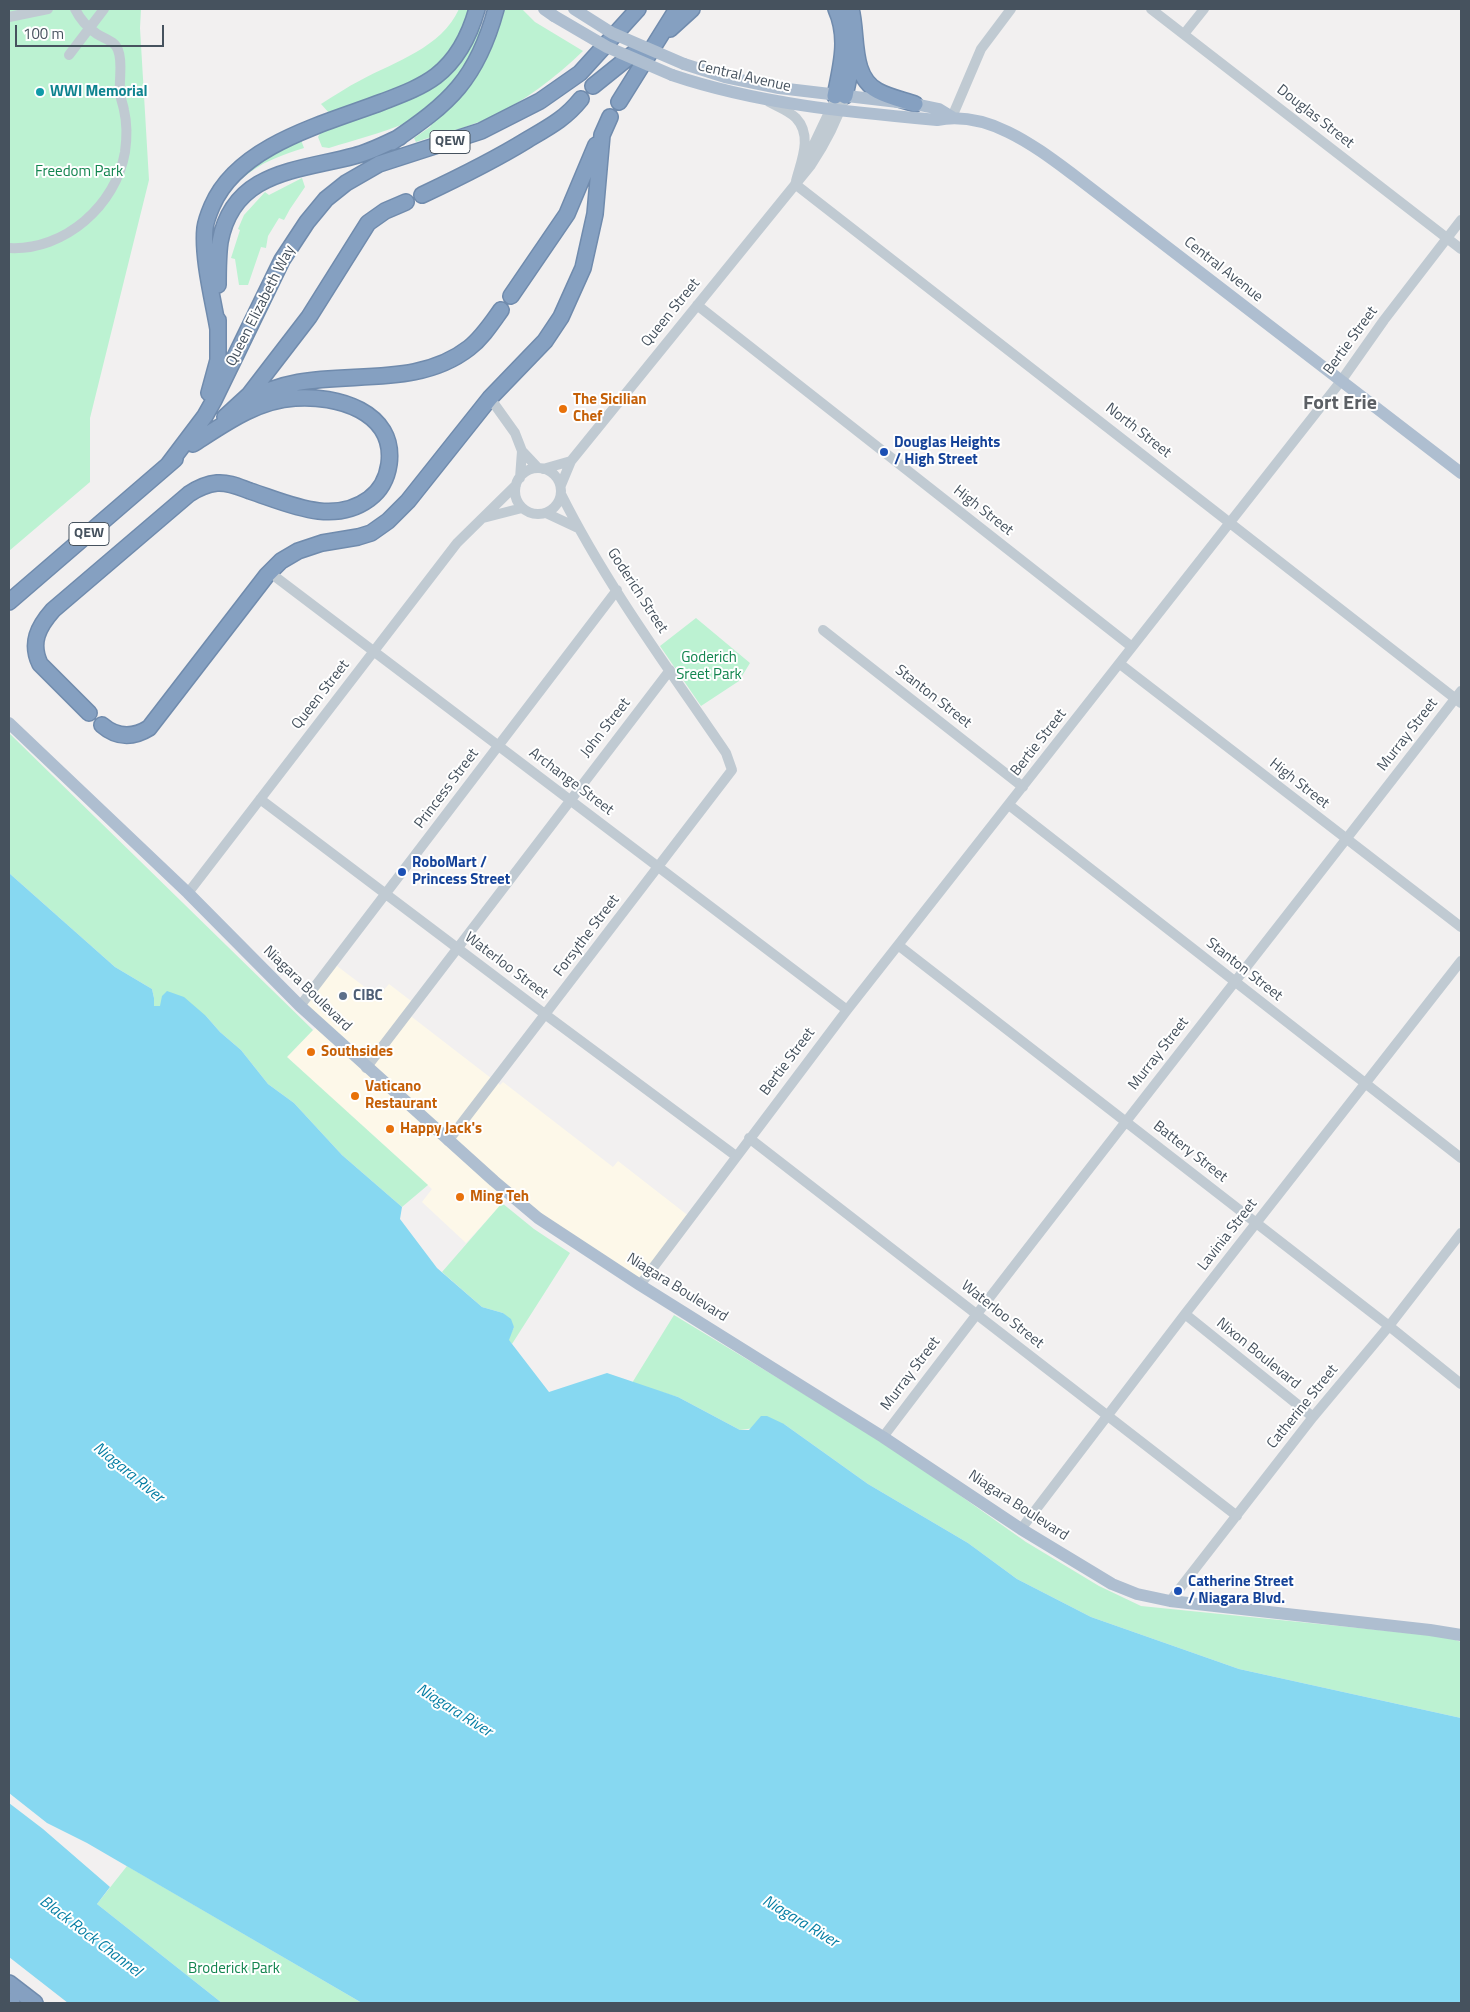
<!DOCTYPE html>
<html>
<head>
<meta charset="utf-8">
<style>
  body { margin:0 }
  #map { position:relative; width:1470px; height:2012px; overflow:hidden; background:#f2f0f0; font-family:"Titillium Web",sans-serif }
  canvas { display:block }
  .frame { position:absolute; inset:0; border:10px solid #46525e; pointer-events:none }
  .scale { position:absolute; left:15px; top:25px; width:149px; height:22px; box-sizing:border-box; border:2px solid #46525e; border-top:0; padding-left:6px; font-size:15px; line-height:18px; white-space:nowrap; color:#46525e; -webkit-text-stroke:4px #fff; paint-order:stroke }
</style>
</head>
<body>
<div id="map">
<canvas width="1470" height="2012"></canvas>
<div class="frame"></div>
<div class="scale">100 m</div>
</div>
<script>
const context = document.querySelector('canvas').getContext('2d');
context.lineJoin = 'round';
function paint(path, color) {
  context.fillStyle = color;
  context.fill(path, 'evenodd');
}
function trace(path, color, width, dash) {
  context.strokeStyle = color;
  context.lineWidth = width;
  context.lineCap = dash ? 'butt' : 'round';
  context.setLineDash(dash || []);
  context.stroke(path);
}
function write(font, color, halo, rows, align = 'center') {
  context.font = font + ' "Titillium Web",sans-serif';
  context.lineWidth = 4;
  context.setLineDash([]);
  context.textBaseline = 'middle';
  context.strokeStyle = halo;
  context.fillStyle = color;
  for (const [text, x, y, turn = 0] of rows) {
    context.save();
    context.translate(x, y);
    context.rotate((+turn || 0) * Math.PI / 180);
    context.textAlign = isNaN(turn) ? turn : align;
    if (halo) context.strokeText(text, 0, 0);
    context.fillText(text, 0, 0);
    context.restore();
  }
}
paint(new Path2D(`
  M333 963 378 997 389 984 415 1004 408 1014 500 1085 503 1082 613 1167 618 1161 690 1217 640 1285 510 1195 466 1243 422 1202 432 1189 287 1057 319 1024 300 1006Z`), '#fdf8e9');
paint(new Path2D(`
  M9 9H141L140 28 149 180 90 418V482L9 551Z
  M459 9H469C447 83 394 89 330 114L321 104C334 96 347 87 361 80 396 61 441 48 459 9Z
  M502 9H522L535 22 583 51C555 78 525 101 489 118 466 128 440 134 416 142L414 138 430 127Z
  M477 27 482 29C470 59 456 83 431 104 424 111 416 119 406 123 382 133 354 140 329 148L322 147 318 137 321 132 401 101Z
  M301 140 304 148C264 161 251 167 222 199 245 168 267 155 301 140Z
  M302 178 305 187 290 209 284 220 279 218 268 236 266 248 261 247 248 285H239L235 259 231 258 240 230 238 229 244 215 265 192 269 195Z
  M696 618 750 663 739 681 701 706 660 646Z
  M9 733 313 1030 287 1057 428 1185 402 1207 342 1155 294 1103 268 1084 241 1050 220 1032 206 1016 160 1006H154V998L152 989 115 967 9 873Z
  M502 1203 534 1229 570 1253 512 1344 508 1340 514 1327 503 1313 482 1307 442 1272Z
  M674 1315 890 1446 1026 1542 1099 1586 1141 1606 1448 1637 1461 1642V1718L1239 1669 1091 1617 1017 1579 968 1543 868 1484 784 1424 740 1430 678 1397 632 1383Z
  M127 1866 362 2003H222L97 1904Z`), '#bcf2d2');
paint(new Path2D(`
  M9 873 115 967 152 989 154 998V1006H160L162 996 167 991 184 997 206 1016 220 1032 241 1050 268 1084 294 1103 342 1155 402 1207 400 1219 437 1268 482 1307 503 1313 511 1319 514 1327 509 1340 549 1392 607 1373 678 1397 740 1430H749L761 1416H767L784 1424 868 1484 968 1543 1017 1579 1091 1617 1239 1669 1461 1718V2003H362L87 1843 47 1823 9 1793Z
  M9 1803 43 1829 110 1887 97 1904 222 2003H68L9 1957Z`), '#87d8f1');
const highway = new Path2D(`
  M851 9C858 35 850 76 878 91 889 97 903 100 915 104
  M670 29 692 9
  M593 86 639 49
  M835 96C841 66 849 38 836 9
  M845 96 854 53
  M619 102 677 9
  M392 142C450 103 477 79 496 9
  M422 195C458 178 493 161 527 140 549 127 565 119 581 99
  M218 285C218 270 218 256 220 242 233 171 297 171 354 156 370 152 385 144 400 137
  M511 296 567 214 596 145
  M218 329C213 300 202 257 205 228 206 220 209 213 212 206 238 145 324 124 382 102 400 95 420 88 436 76 458 59 470 34 477 9
  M209 393 218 360V320
  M247 402C312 358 405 398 469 348 482 338 491 324 501 310
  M225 417 249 395 309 317 368 223 385 211 406 202
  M168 465 205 416 214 400 282 260 307 222 326 199 346 183 379 164 481 131 540 101 580 73 638 9
  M9 602 175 459
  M89 713 40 664C30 643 38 627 53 610L189 494C198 488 206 484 217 483 229 482 239 487 250 491 287 503 332 526 369 499 380 491 387 478 389 464 396 411 336 395 295 398 257 400 224 424 193 444
  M102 725C117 738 133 738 149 728L267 575 281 561 298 551 322 543 358 537 371 533 388 521 408 501 490 398 545 341 561 317 583 268 595 214 602 135 610 117
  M9 1983 35 2003
  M9 2001 12 2003`);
trace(highway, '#708bad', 18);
trace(new Path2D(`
  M1151 9 1461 249
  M9 17 48 9
  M1184 34 1204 9
  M69 55 104 9
  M769 102C778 107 789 111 796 118 813 136 801 161 796 181
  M952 117 981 49 1011 9
  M805 163 833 104
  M795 184 1461 703
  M9 248C65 251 116 205 125 152 127 138 127 123 124 110 123 104 120 98 120 91 119 78 123 62 118 50 115 41 105 39 97 34 88 28 80 19 75 9
  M697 305 1132 647
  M490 398 515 433 522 451 520 478
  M522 451 538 468
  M515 491a23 23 0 1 1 46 0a23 23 0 1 1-46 0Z
  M543 469 571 461
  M561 485 571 461 811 165C825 144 837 121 845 96
  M546 513 578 528
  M483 518 522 508
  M277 578 847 1010
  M823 630 1023 787
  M1120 664 1461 927
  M260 799 546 1015 736 1156
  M1009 805 1461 1158
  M188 893 457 543 516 485
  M898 945 1389 1326 1461 1384
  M300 1006 617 590
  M366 1068 670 670
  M749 1138 1237 1516
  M448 1141 732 770 726 753C669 669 607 586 561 494
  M640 1285 847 1010 1341 381 1384 320 1461 220
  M1185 1314 1313 1417
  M883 1437C1073 1186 1269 940 1461 691
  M1021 1529 1185 1314 1461 961
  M1170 1601 1313 1417 1389 1326 1461 1233`), '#c0cad2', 10);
trace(new Path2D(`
  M544 9 554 16
  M684 64 725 77 779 88 915 104 939 109 952 117
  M672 75C758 104 847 112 937 120 989 110 1036 147 1075 176L1461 473
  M9 723 188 893 300 1006 494 1181 538 1218 640 1285 883 1437 1021 1529 1112 1584 1137 1594 1170 1601 1430 1630 1461 1635`), '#aebed0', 12);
trace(highway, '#85a0c1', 15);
trace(new Path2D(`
  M574 9 612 33 684 64
  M554 16 607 47 672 75`), '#aebed0', 12);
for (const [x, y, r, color] of [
  [40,92,5,"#0f9aa8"],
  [563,409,5,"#e8710a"],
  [884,452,5,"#1a4fb4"],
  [402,872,5,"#1a4fb4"],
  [343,996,5,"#5c6f8a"],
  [311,1052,5,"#e8710a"],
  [355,1096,5,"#e8710a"],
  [390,1129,5,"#e8710a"],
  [460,1197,5,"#e8710a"],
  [1178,1591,5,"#1a4fb4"]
]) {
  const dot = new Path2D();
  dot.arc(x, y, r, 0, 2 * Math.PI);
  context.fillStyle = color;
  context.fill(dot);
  trace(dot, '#fff', 2);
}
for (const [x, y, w] of [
  [450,142,40],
  [89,534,40]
]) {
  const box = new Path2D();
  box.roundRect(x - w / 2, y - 11.5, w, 23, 4);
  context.fillStyle = '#fff';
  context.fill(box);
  trace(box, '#46525e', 1);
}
write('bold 14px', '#46525e', null, [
  ["QEW",450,142],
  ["QEW",89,534]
]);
write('15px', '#46525e', '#fff', [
  ["Central Avenue",744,77,13],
  ["Douglas Street",1315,117,38],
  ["Central Avenue",1223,270,38],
  ["Queen Elizabeth Way",261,306,-63],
  ["Queen Street",671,313,-51],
  ["Bertie Street",1351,341,-54],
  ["North Street",1138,431,38],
  ["High Street",983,511,38],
  ["Goderich Street",637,591,57],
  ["Queen Street",321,695,-52],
  ["Stanton Street",933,697,38],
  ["John Street",606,728,-52],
  ["Murray Street",1408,735,-52],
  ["Bertie Street",1039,743,-52],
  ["Archange Street",571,782,37],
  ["High Street",1299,784,38],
  ["Princess Street",447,789,-53],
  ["Forsythe Street",587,936,-53],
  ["Waterloo Street",506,966,37],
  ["Stanton Street",1244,970,38],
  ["Niagara Boulevard",307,989,44],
  ["Murray Street",1159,1054,-52],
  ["Bertie Street",788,1062,-53],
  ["Battery Street",1190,1152,38],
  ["Lavinia Street",1228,1235,-52],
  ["Niagara Boulevard",677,1288,32],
  ["Waterloo Street",1002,1315,38],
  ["Nixon Boulevard",1258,1354,39],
  ["Murray Street",911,1374,-53],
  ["Catherine Street",1303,1407,-51],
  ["Niagara Boulevard",1018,1506,33]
]);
write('bold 15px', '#0d838f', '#fff', [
  ["WWI Memorial",50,92]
], 'left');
write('15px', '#12854f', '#fff', [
  ["Freedom Park",79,172],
  ["Goderich",709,658],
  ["Sreet Park",709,675],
  ["Broderick Park",234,1969]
]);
write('bold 15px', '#c56008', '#fff', [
  ["The Sicilian",573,400],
  ["Chef",573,417],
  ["Southsides",321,1052],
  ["Vaticano",365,1087],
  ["Restaurant",365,1104],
  ["Happy Jack's",400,1129],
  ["Ming Teh",470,1197]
], 'left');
write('bold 15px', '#164399', '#fff', [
  ["Douglas Heights",894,443],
  ["/ High Street",894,460],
  ["RoboMart /",412,863],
  ["Princess Street",412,880],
  ["Catherine Street",1188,1582],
  ["/ Niagara Blvd.",1188,1599]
], 'left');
write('bold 15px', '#4e5e75', '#fff', [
  ["CIBC",353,996]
], 'left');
write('italic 16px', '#057ea4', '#fff', [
  ["Niagara River",128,1473,39],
  ["Niagara River",454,1711,32],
  ["Niagara River",800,1922,31],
  ["Black Rock Channel",90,1937,37]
]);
write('bold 20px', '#5c6065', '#fff', [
  ["Fort Erie",1340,404]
]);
</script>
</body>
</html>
